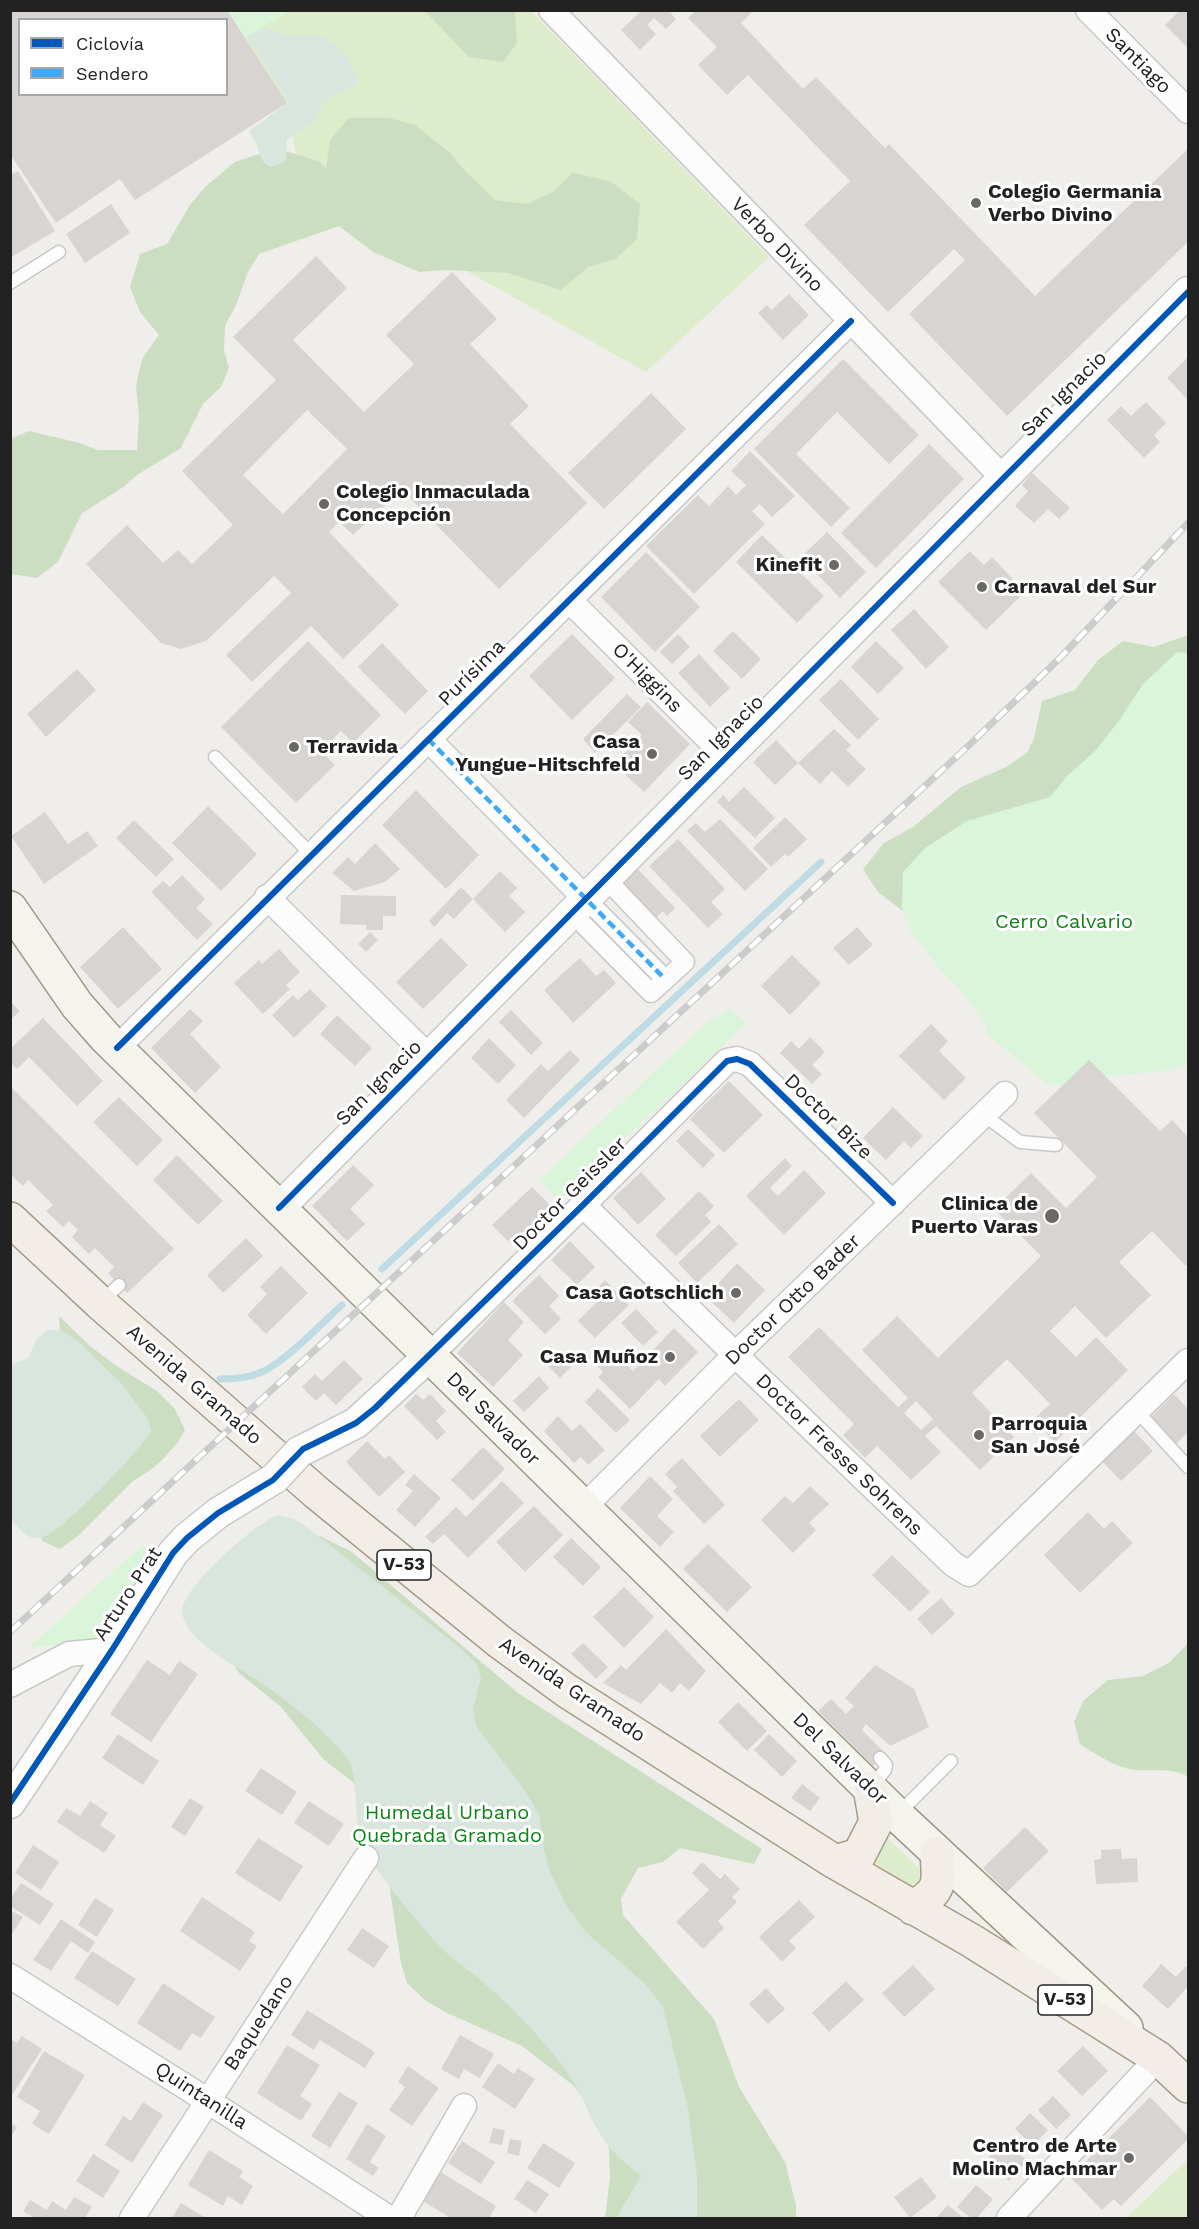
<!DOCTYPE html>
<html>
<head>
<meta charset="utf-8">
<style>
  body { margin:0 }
  #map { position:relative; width:1199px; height:2229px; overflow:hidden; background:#f0eeeb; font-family:"Work Sans",sans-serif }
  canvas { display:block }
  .frame { position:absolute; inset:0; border:12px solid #222; pointer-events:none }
  .legend { position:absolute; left:18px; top:18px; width:210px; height:78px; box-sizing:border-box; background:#fff; border:2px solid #a7a7a7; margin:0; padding:8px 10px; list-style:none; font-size:18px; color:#222 }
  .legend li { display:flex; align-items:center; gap:12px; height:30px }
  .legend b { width:30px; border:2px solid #a7a7a7 }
</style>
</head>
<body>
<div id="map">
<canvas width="1199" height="2229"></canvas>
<div class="frame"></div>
<ul class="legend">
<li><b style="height:8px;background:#0057b8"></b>Ciclovía</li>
<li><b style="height:8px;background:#3fa9f5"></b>Sendero</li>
</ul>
</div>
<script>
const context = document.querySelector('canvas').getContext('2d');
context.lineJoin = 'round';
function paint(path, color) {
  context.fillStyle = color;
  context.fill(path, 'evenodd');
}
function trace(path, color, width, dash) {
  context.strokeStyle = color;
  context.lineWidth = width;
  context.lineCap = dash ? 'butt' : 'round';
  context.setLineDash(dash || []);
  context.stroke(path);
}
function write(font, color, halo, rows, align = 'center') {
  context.font = font + ' "Work Sans",sans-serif';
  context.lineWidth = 6;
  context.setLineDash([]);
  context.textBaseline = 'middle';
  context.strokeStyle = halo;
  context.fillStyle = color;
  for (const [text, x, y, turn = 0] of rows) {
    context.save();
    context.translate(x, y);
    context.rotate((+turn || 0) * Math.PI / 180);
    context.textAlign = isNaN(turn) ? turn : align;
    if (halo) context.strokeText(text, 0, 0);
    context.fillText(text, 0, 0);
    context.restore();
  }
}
paint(new Path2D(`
  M289 11H531L769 257 646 372 300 177 287 103 245 37Z
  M882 1833 927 1876 917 1892 867 1861Z
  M1188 2159V2218H1126Z`), '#ddeccb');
paint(new Path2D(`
  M425 11H515L517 43 503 62 469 57Z
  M349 118H389L415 125 450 153 467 173 495 200 527 204 553 192 573 173 610 181 640 204 637 239 615 259 588 267 561 290 508 273 445 270 419 272 373 252 339 226 259 254 248 272 236 305 225 326 224 351 229 368 221 387 203 404 181 448 137 475 125 486 82 513 58 562 37 578 11 574 10 439 29 431 80 443 98 450H137L139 417 136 386 142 359 159 335 140 312 130 287 140 254 167 244 190 205 206 186 235 162 277 148 320 162 326 169 330 140Z
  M1188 635V1055L921 925 878 892 863 869 884 843 913 827 961 787 1004 768 1027 753 1034 738 1042 701 1075 690 1098 660 1123 641 1154 647Z
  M59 1316 90 1346 115 1365 157 1391 175 1409 185 1430 178 1442 163 1459 152 1469 133 1481 79 1535 60 1549 42 1541 10 1370 61 1347Z
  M302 1536H320L352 1552 518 1693 762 1849 754 1864 680 1848 663 1862 638 1868 621 1899 623 1915 714 2019 739 2087 785 2162 796 2205V2218H605L610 2177 609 2148 590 2108 574 2086 522 2046 447 2013 426 2001 407 1983 401 1963 390 1890 389 1864 354 1783 324 1760 281 1707 239 1673 221 1647Z
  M1188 1643V1777C1171 1765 1146 1774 1125 1768 1109 1763 1094 1753 1080 1744L1074 1722 1084 1700 1108 1680 1143 1676 1169 1663Z`), '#cbdec1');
paint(new Path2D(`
  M264 27C274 31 285 36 296 36 302 37 309 35 316 35 336 38 356 64 357 83 352 90 337 92 328 99 320 105 319 112 315 120 309 128 295 132 287 140L286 159 283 163 270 167C260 161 260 155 257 145 255 140 251 136 249 131L289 102 249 38 251 34Z
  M47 1330H61L78 1341 121 1383 148 1419 151 1431C141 1450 60 1534 41 1538 28 1541 19 1528 11 1520V1365L28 1358 37 1339Z
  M278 1515 295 1519 311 1530 464 1651 477 1665 481 1678 473 1709 476 1726 523 1788 539 1814 544 1849 550 1872 566 1905 586 1932 647 1986 663 2007 688 2109 697 2177V2218H616L641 2176C631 2167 620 2159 611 2149 596 2133 588 2109 578 2090 567 2070 552 2052 537 2035 520 2016 502 1998 482 1981 472 1973 460 1965 450 1956 422 1930 391 1890 369 1858 349 1829 362 1777 347 1758 325 1730 294 1706 266 1686 242 1669 187 1644 182 1613 179 1590 256 1522 278 1515Z`), '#d9e6de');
paint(new Path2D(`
  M227 11H289L245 37Z
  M1177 652 1188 653V1066L1170 1070 1115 1076 1092 1082 1066 1086 1046 1083 990 1037 982 1019 957 986 944 974 910 931 902 908 903 872 925 848 967 821 1050 797 1066 777 1096 750 1118 722 1143 684Z
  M731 1008 746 1024 559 1201 539 1180 705 1024Z
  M142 1545 157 1557 104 1642 29 1647Z`), '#daf5da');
trace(new Path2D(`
  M382 1269 821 862
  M220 1379C234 1379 249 1378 262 1372 285 1362 322 1323 342 1305`), '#bfdbe3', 7);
paint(new Path2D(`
  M10 10H227L287 103 135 200 120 179 56 223 10 154ZM20 20H226V94H20Z
  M642 10H668L676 19 666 29 654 18 647 25 656 34 640 50 621 30Z
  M696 10H754L741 23 803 89 816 77 885 148 889 144 1035 296 1188 149V242L1007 416 909 314 965 260 954 249 888 312 804 225 850 181 748 75 727 95 698 65 717 47 688 18Z
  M1180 10H1188V48L1165 25Z
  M18 171 55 231 10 258V175Z
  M111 204 130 233 85 263 66 234Z
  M316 256 347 288 293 340 364 412 414 364 386 335 452 272 497 319 470 344 529 406 510 424 587 503 499 589 402 490 353 535 339 522 329 532 399 605 343 659 311 626 252 682 226 655 291 593 274 576 206 641 181 649 161 643 86 564 127 525 163 563 178 550 192 564 233 525 182 471 276 380 233 337ZM307 410 347 449 283 514 243 475Z
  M789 294 809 315 783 340 758 313 767 305 771 310Z
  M1188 357V400L1167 378Z
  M843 359 919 435 889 464 837 412 796 454 850 508 831 527 754 449Z
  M651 393 686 429 604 509 568 473Z
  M1146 402 1166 423 1154 435 1160 442 1144 458 1107 420 1121 406 1131 416Z
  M929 444 964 479 876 568 841 533Z
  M750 451 795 496 772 517 760 504 752 511 765 524 694 594 646 546 698 495 709 506 728 486 736 495 746 485 731 471Z
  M1032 473 1070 508 1059 519 1048 509 1034 523 1015 506 1028 491 1022 485Z
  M827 532 866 572 840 598 801 557Z
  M762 535 824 596 797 623 736 562Z
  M970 551 984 565 992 557 1025 592 986 630 938 582Z
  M646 552 700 607 655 652 601 597Z
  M914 609 949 647 926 669 891 630Z
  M733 631 761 659 742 679 713 651Z
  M572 634 615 678 572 720 529 676Z
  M678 634 690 647 672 664 660 652Z
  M308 641 381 715 353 743 341 731 321 751 335 765 296 803 221 727Z
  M876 641 904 668 878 694 851 667Z
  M382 643 428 691 405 714 358 667Z
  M699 654 730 688 710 707 678 673Z
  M77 669 96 690 46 737 27 714Z
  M841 679 879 719 858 740 819 700Z
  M627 694 641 707 595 753 583 739Z
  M647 702 690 744 644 792 614 764 642 735 628 722Z
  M834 729 851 745 846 750 866 769 848 787 832 771 820 784 798 763Z
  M776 740 798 763 775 785 753 762Z
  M744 787 775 818 755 838 717 802 723 795 729 802Z
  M416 790 479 855 446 889 382 825Z
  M208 806 257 854 221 891 172 843Z
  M45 812 68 844 87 831 98 846 44 884 11 836Z
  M785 817 807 839 788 857 785 854 771 867 753 848Z
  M720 819 768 869 745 891 687 831 696 823 705 832Z
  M134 820 174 859 156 877 116 838Z
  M678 839 725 889 711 902 723 914 708 928 649 866Z
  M375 843 400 869 385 882 354 891 332 873 348 857 355 864Z
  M634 865 675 908 667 916 663 911 653 921 616 882Z
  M500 871 517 888 509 896 525 912 505 932 473 899Z
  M182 875 205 899 196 908 213 924 197 940 151 892 163 881 170 887Z
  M461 887 473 899 454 919 447 913 434 927 429 921Z
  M341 895 396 896V916H383V930H366V925L340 924Z
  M123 927 162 969 118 1009 80 967Z
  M857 927 873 945 849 965 833 948Z
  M370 932 378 940 366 952 358 944Z
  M441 938 468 965 423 1009 396 982Z
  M279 949 300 972 286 985 290 989 263 1014 234 983 259 960 262 964Z
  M792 955 821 983 790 1015 761 986Z
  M580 958 596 976 604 970 616 983 573 1023 544 990Z
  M310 989 327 1006 294 1038 272 1015 293 995 298 1000Z
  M10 1001 20 1011 10 1020Z
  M190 1009 203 1021 190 1034 221 1067 195 1093 151 1048Z
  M511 1010 543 1043 531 1055 499 1022Z
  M337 1015 372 1048 355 1066 320 1034Z
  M43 1018 103 1081 77 1106 29 1057 17 1069 10 1062V1049Z
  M931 1024 948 1041 939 1051 966 1078 944 1100 899 1056Z
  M810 1037 825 1052 812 1065 822 1074 812 1084 780 1053 791 1041 799 1049Z
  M489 1038 516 1065 498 1084 471 1058Z
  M570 1050 580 1060 524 1118 506 1100 541 1064 548 1071Z
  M1089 1060 1160 1131 1172 1120 1188 1137V1263L1186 1266 1152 1231 1119 1262 1151 1295 1106 1338 1075 1306 1050 1331 1076 1357 1096 1337 1128 1370 1055 1442 1033 1420 1050 1404 1007 1359 972 1393 1014 1437 980 1470 936 1426 925 1436 941 1452 911 1480 877 1446 865 1458 843 1435 854 1424 788 1357 819 1327 898 1407 908 1398 862 1350 897 1316 938 1358 1041 1256 994 1209 1031 1173 1066 1208 1097 1177 1034 1113ZM916 1401 933 1419 921 1430 904 1413Z
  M729 1081 763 1115 724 1153 690 1119Z
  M10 1086 174 1249 127 1293 108 1273 114 1267 95 1248 89 1254 72 1237 78 1230 69 1221 63 1227 46 1211 53 1205 28 1180 23 1186 10 1174 12 1166 10 1165Z
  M119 1097 163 1140 137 1166 93 1122Z
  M893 1107 923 1136 911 1148 904 1141 886 1160 863 1138Z
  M688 1129 715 1155 703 1168 676 1141Z
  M177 1155 223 1201 198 1225 153 1180Z
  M785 1158 792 1166 770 1188 778 1196 804 1170 826 1193 784 1235 746 1196Z
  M353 1165 374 1185 350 1209 365 1224 347 1241 312 1206Z
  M641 1172 666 1199 638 1225 613 1198Z
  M532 1187 551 1206 511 1244 492 1225Z
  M699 1191 714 1206 705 1215 711 1222 676 1256 655 1235Z
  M719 1224 738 1244 697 1283 678 1263Z
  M246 1238 263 1256 223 1293 207 1275Z
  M570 1241 595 1267 577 1285 551 1260Z
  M737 1263 765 1290 734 1323 706 1297Z
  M281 1266 308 1293 266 1334 247 1315 267 1294 260 1287Z
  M539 1275 559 1296 549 1306 561 1319 545 1334 512 1301Z
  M605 1280 629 1305 595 1338 578 1321 597 1302 590 1295Z
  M504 1302 524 1322 508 1340 523 1355 493 1387 457 1353Z
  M636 1309 658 1332 643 1346 621 1323Z
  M674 1328 698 1352 665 1386 659 1379 630 1409 598 1377 603 1372 594 1363 608 1348 633 1371Z
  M560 1354 572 1366 560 1378 548 1366Z
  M344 1360 363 1379 336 1405 324 1393 316 1401 302 1387 315 1374 322 1381Z
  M539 1376 549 1388 524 1412 513 1401Z
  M598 1388 630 1420 616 1433 585 1402Z
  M416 1394 423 1400 430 1394 446 1411 436 1421 446 1432 437 1440 404 1406Z
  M1174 1394 1188 1409V1432L1176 1444 1151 1417Z
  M739 1399 759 1420 720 1457 700 1436Z
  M558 1416 572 1431 580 1424 605 1450 588 1465 581 1457 574 1463 544 1431Z
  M1134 1431 1153 1451 1121 1481 1102 1461Z
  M367 1441 385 1459 389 1455 405 1472 379 1497 346 1462Z
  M483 1447 505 1469 473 1501 451 1480Z
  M682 1458 725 1505 704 1524 673 1491 677 1487 665 1474Z
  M414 1474 441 1498 415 1527 396 1510 413 1491 405 1485Z
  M650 1476 673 1499 657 1516 674 1532 660 1547 620 1508Z
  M502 1481 524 1503 468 1558 444 1534 433 1544 425 1537 456 1507 466 1517Z
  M810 1486 829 1504 809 1523 816 1530 793 1553 761 1520 785 1496 793 1503Z
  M534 1506 563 1535 525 1572 496 1542Z
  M1088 1512 1104 1529 1112 1521 1133 1543 1080 1593 1044 1555Z
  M571 1538 601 1567 583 1586 553 1557Z
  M708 1544 752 1587 727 1612 683 1569Z
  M892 1555 930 1592 910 1612 872 1575Z
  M624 1587 654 1617 624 1648 593 1617Z
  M941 1598 955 1614 932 1635 917 1619Z
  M666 1629 706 1671 689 1691 680 1683 672 1693 660 1683 641 1704 603 1683 621 1665 626 1670Z
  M583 1643 608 1667 596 1679 571 1654Z
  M147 1660 170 1675 179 1661 198 1674 151 1742 110 1714Z
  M875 1665 914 1689 929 1727 890 1746 866 1724 862 1730 885 1753 873 1766 818 1711 831 1699 846 1714 854 1706 845 1698Z
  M738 1702 767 1731 747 1751 718 1722Z
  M118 1734 159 1761 143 1785 102 1758Z
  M769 1734 797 1761 782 1777 754 1750Z
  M261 1768 297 1792 282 1815 245 1791Z
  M802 1784 820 1798 810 1811 791 1798Z
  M190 1798 204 1807 185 1836 171 1827Z
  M90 1801 108 1813 100 1825 116 1836 104 1853 57 1822 66 1808 80 1816Z
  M309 1801 344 1824 329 1846 294 1823Z
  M1025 1827 1049 1851 1007 1892 983 1868Z
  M258 1838 303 1866 280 1902 235 1873Z
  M33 1845 59 1862 41 1890 15 1873Z
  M1121 1849 1122 1859 1137 1858 1138 1882 1096 1884 1094 1860 1101 1859V1850Z
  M702 1862 720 1879 725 1874 740 1889 732 1897 737 1902 718 1921 724 1928 703 1949 676 1922 709 1890 692 1873Z
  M21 1883 54 1904 40 1925 10 1906V1899Z
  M202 1897 255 1932 249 1941 257 1946 240 1971 180 1931Z
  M95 1898 114 1910 97 1937 78 1925Z
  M799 1900 815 1917 789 1941 796 1948 782 1962 759 1937Z
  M10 1910 23 1917 10 1937Z
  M61 1919 95 1942 88 1953 71 1941 51 1971 33 1960Z
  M362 1928 389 1946 374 1968 347 1950Z
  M92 1951 136 1979 118 2006 74 1978Z
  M1161 1964 1176 1977 1186 1966 1188 1969V1986L1168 2009 1142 1986Z
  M913 1965 935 1989 904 2017 882 1993Z
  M846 1981 864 2000 829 2032 812 2013Z
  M163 1983 215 2017 201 2038 192 2033 180 2051 137 2023Z
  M766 1988 785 2009 768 2024 749 2004Z
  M307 2010 375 2052 365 2068 320 2040 314 2050 291 2035Z
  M460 2035 494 2054 480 2078 464 2069 459 2079 441 2069Z
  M22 2036 42 2049 12 2095 10 2039 17 2043Z
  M287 2045 320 2065 300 2096 312 2104 301 2121 257 2093Z
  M1083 2046 1108 2071 1082 2096 1057 2071Z
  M44 2051 85 2075 49 2134 32 2124 40 2111 17 2097Z
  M498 2063 514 2074 518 2068 535 2079 515 2109 482 2087Z
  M408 2066 439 2088 412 2126 389 2110 405 2087 398 2082Z
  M339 2092 358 2103 330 2148 311 2136Z
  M1053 2096 1071 2115 1056 2129 1038 2110Z
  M1150 2097 1188 2136V2139L1121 2206 1114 2199 1102 2210 1070 2177Z
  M143 2102 163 2115 132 2163 105 2145 123 2116 131 2121Z
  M1030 2113 1048 2130 1033 2146 1015 2129Z
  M10 2123 17 2127 10 2138Z
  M367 2124 386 2136 370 2162 379 2168 373 2176 346 2159Z
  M493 2128 505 2130 502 2145 489 2143Z
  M510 2139 522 2141 519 2156 507 2153Z
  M1005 2140 1027 2161 1009 2181 987 2159Z
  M462 2141 495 2162 481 2184 448 2163Z
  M543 2143 575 2163 559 2188 527 2168Z
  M209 2150 243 2171 239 2177 253 2186 242 2205 228 2196 223 2206 188 2185Z
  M93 2154 120 2171 103 2198 76 2181Z
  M434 2168 496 2206 489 2218H451L416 2197Z
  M921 2177 937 2197 910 2218 894 2197Z
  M527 2180 549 2194 536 2213 514 2199Z
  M976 2185 993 2199 977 2218H971L957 2207Z
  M74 2197 92 2207 85 2218H35L23 2212 30 2200 47 2210 52 2201 66 2210Z
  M181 2203 206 2218H172Z
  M948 2205 963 2218H936Z`), '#d7d4d2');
const service = new Path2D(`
  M10 283 59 252
  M215 757 311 854
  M984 1115 1020 1142 1056 1145
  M101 1302 119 1285
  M1137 1411 1188 1467
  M871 1787 885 1770 886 1765 880 1758
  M897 1815 951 1761`);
const pedestrian = new Path2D(`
  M607 880 685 962 651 993 573 914Z
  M585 898 663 977`);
const minor = new Path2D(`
  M551 10 1004 479
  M1088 10 1188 111
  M569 600 726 756
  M428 739 585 898
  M267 897 429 1057
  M117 1048 851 321
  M583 1205 758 1377 953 1564 969 1574 1188 1361
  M429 1356 583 1205 727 1061 737 1059 750 1064 893 1203
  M583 1508 735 1355 1005 1094
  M10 1685 69 1654 112 1650
  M10 1976 208 2101 389 2218
  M132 2218 366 1858
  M399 2218 464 2106
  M1009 2218 1158 2058`);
const tertiary = new Path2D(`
  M279 1208 1188 292
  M299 1452 356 1423 429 1356
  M10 1803 112 1650 173 1553 187 1538 218 1513 275 1478`);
const secondary = new Path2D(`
  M10 908 77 1005 106 1038 897 1815 1126 2028`);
const primary = new Path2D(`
  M10 1219 100 1303 317 1493 500 1642 567 1691 835 1862 972 1941 1158 2058 1188 2086
  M835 1862 859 1855 876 1822 870 1788
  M913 1908C942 1889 939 1885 937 1853`);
trace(service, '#c9c8c7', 15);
trace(pedestrian, '#c9c8c7', 21);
trace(minor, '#c9c8c7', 27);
trace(tertiary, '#c9c8c7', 33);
trace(secondary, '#999a82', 36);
trace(primary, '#a79c86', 36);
trace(service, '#fdfcfc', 12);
trace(pedestrian, '#fdfcfc', 18);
trace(minor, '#fdfcfc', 24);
trace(tertiary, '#fdfcfc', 30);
trace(secondary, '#f4f4ed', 33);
trace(primary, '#f3ede7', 33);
const rail = new Path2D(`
  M10 1632 966 748 1059 659 1188 523`);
trace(rail, '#ccc', 7);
trace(rail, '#fff', 4.5, [14]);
const tertiaryBridge = new Path2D(`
  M275 1478 299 1452`);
trace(tertiaryBridge, '#c9c8c7', 33, []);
trace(tertiaryBridge, '#fdfcfc', 30);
trace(new Path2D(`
  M428 739 663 977`), '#3fa9f5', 4.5, [9, 4.5]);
trace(new Path2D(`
  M117 1048 851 321
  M279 1208 1188 292
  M10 1803 112 1650 173 1553 187 1538 218 1513 273 1480 303 1449 356 1423 375 1408 583 1205 727 1061 737 1059 750 1064 893 1203`), '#0057b8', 6);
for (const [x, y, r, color] of [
  [976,203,6,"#6a6968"],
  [324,504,6,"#6a6968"],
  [834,565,6,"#6a6968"],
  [982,587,6,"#6a6968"],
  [294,747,6,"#6a6968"],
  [652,754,6,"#6a6968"],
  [1052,1216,8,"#6a6968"],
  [736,1293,6,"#6a6968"],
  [670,1357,6,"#6a6968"],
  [979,1435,6,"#6a6968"],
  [1129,2158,6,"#6a6968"]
]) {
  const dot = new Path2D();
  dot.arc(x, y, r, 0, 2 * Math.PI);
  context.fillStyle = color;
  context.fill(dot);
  trace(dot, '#fff', 2);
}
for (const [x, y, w] of [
  [404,1565,54],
  [1065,2000,54]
]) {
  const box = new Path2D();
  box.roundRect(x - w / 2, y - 15, w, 30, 4.5);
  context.fillStyle = '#fff';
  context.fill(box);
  trace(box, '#222', 1.5);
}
write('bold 18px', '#222', null, [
  ["V-53",404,1565],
  ["V-53",1065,2000]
]);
write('20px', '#222', '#fff', [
  ["Santiago",1138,61,45],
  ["Verbo Divino",777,245,46],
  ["San Ignacio",1064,394,-45],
  ["Purísima",472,673,-45],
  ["O'Higgins",647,678,45],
  ["San Ignacio",721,738,-45],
  ["San Ignacio",379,1083,-45],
  ["Doctor Bize",828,1117,44],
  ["Doctor Geissler",570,1194,-45],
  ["Doctor Otto Bader",793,1300,-44],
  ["Avenida Gramado",194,1385,41],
  ["Del Salvador",493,1419,45],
  ["Doctor Fresse Sohrens",839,1455,44],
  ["Arturo Prat",128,1594,-57],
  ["Avenida Gramado",572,1690,34],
  ["Del Salvador",840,1759,44],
  ["Baquedano",259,2023,-57],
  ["Quintanilla",201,2096,33]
]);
write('bold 20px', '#222', '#fff', [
  ["Colegio Germania",988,192,"left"],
  ["Verbo Divino",988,215,"left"],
  ["Colegio Inmaculada",336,492,"left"],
  ["Concepción",336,515,"left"],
  ["Kinefit",822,565],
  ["Carnaval del Sur",994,587,"left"],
  ["Casa",640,742],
  ["Yungue-Hitschfeld",640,765],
  ["Terravida",306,747,"left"],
  ["Clinica de",1038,1204],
  ["Puerto Varas",1038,1227],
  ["Casa Gotschlich",724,1293],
  ["Casa Muñoz",658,1357],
  ["Parroquia",991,1424,"left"],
  ["San José",991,1447,"left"],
  ["Centro de Arte",1117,2146],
  ["Molino Machmar",1117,2169]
], 'right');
write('20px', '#0c8416', '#fff', [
  ["Cerro Calvario",1064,922],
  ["Humedal Urbano",447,1813],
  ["Quebrada Gramado",447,1836]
]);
</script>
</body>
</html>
